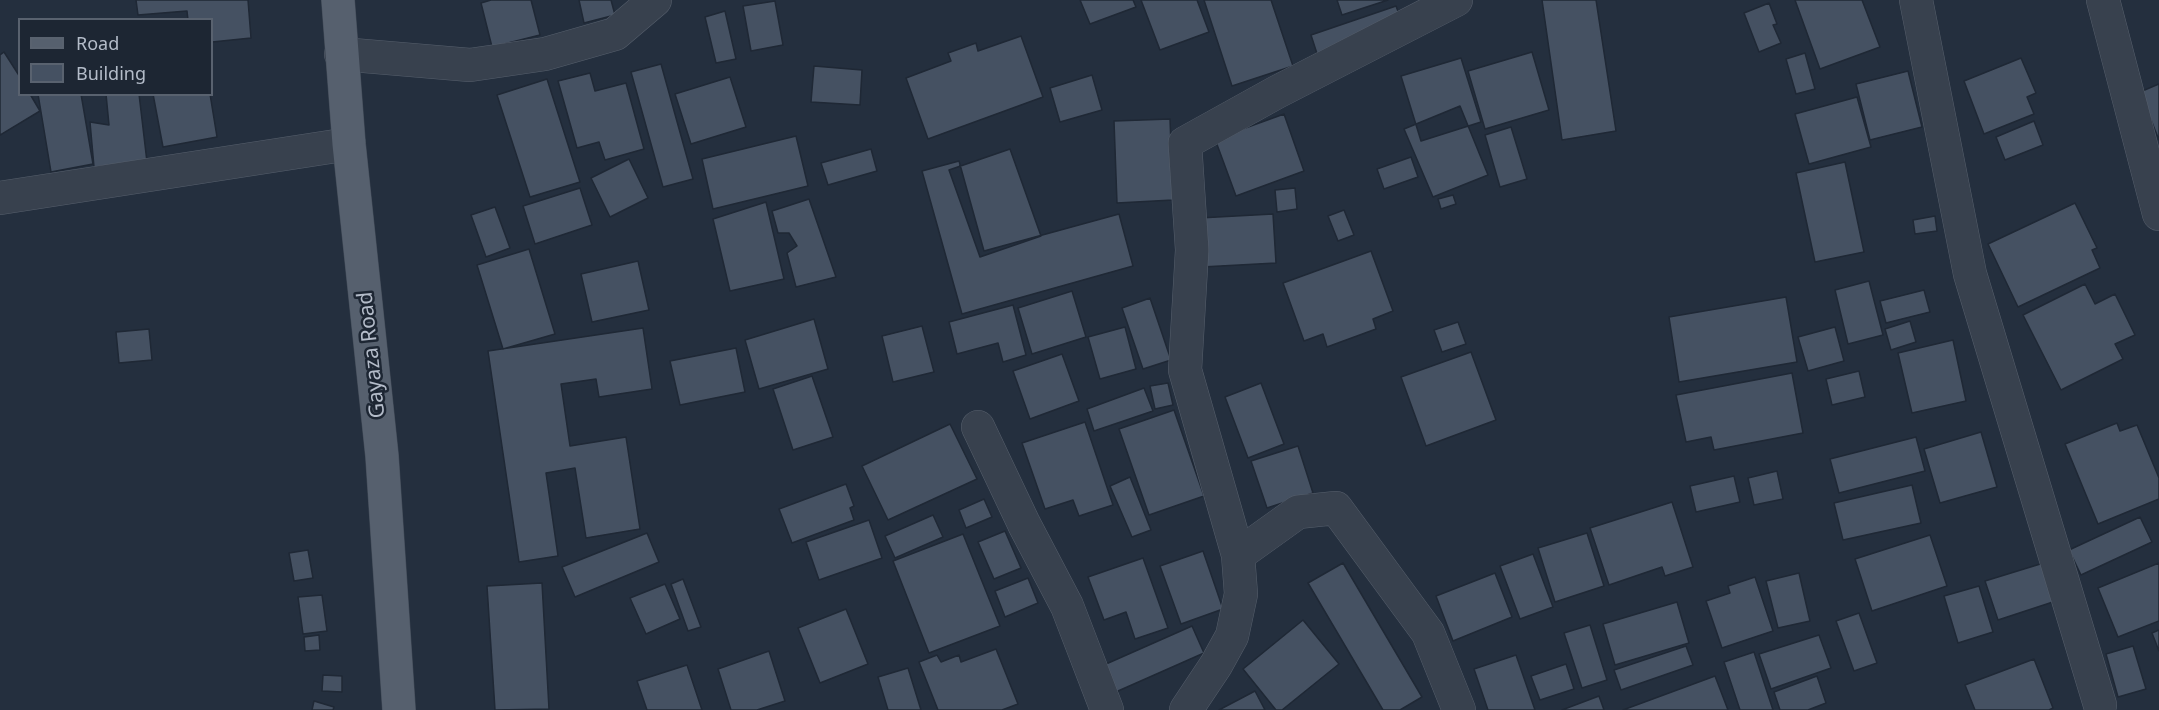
<!DOCTYPE html>
<html>
<head>
<meta charset="utf-8">
<style>
  body { margin:0 }
  #map { position:relative; width:2159px; height:710px; overflow:hidden; background:#242f3e; font-family:"Noto Sans",sans-serif }
  canvas { display:block }
  .legend { position:absolute; left:18px; top:18px; width:195px; height:78px; box-sizing:border-box; background:#1d2633; border:2px solid #59626f; margin:0; padding:8px 10px; list-style:none; font-size:18px; color:#b4bcc9 }
  .legend li { display:flex; align-items:center; gap:12px; height:30px }
  .legend b { width:30px; border:2px solid #59626f }
</style>
</head>
<body>
<div id="map">
<canvas width="2159" height="710"></canvas>
<ul class="legend">
<li><b style="height:8px;background:#56606e"></b>Road</li>
<li><b style="height:16px;background:#455162"></b>Building</li>
</ul>
</div>
<script>
const context = document.querySelector('canvas').getContext('2d');
context.lineJoin = 'round';
function paint(path, color) {
  context.fillStyle = color;
  context.fill(path, 'evenodd');
}
function trace(path, color, width, dash) {
  context.strokeStyle = color;
  context.lineWidth = width;
  context.lineCap = dash ? 'butt' : 'round';
  context.setLineDash(dash || []);
  context.stroke(path);
}
function write(font, color, halo, rows, align = 'center') {
  context.font = font + ' "Noto Sans",sans-serif';
  context.lineWidth = 5;
  context.setLineDash([]);
  context.textBaseline = 'middle';
  context.strokeStyle = halo;
  context.fillStyle = color;
  for (const [text, x, y, turn = 0] of rows) {
    context.save();
    context.translate(x, y);
    context.rotate((+turn || 0) * Math.PI / 180);
    context.textAlign = isNaN(turn) ? turn : align;
    if (halo) context.strokeText(text, 0, 0);
    context.fillText(text, 0, 0);
    context.restore();
  }
}
const building = new Path2D(`
  M136 0H248L251 38 212 42V20H188L187 11 138 15Z
  M491 0H531L540 35 492 47 481 3Z
  M579 0H611L615 15 584 23Z
  M1080 0H1133L1136 7 1090 24Z
  M1141 0H1197L1209 32 1160 50Z
  M1204 0H1271L1293 66 1232 86Z
  M1337 0H1388L1342 15Z
  M1542 0H1596L1616 131 1562 140Z
  M1795 0H1862L1880 47 1820 69Z
  M775 1 783 45 751 51 743 6Z
  M1769 3 1777 24 1773 25 1781 43 1759 52 1744 13Z
  M1396 6 1406 33 1320 63 1311 35Z
  M725 11 736 59 716 63 705 17Z
  M1021 36 1043 97 928 139 906 78 951 61 948 53 976 43 978 51Z
  M4 52 20 77V94H30L40 111 0 135V55Z
  M1532 52 1549 110 1485 129 1468 71Z
  M1805 53 1815 89 1796 94 1786 59Z
  M1461 58 1481 122 1421 141 1401 76Z
  M2021 58 2036 93 2027 97 2034 114 1984 134 1964 81Z
  M661 64 693 179 663 187 631 72Z
  M814 66 862 70 860 105 811 102Z
  M1908 71 1922 127 1870 140 1856 84Z
  M590 73 595 91 626 83 644 149 605 160 599 142 577 148 558 81Z
  M1092 75 1102 110 1060 122 1050 88Z
  M730 77 746 127 691 144 675 94Z
  M547 79 580 182 530 197 497 95Z
  M2159 84V140L2140 92Z
  M38 94H81L93 164 51 172Z
  M106 94H139L147 162 94 167 90 122 109 125Z
  M153 94H210L217 137 163 147Z
  M1857 97 1871 147 1809 164 1795 114Z
  M1460 106 1488 175 1433 197 1404 129Z
  M1284 114 1304 171 1236 196 1215 139Z
  M1170 119 1173 200 1117 203 1114 121Z
  M2034 121 2043 145 2005 160 1996 137Z
  M1511 127 1527 179 1500 187 1485 135Z
  M796 136 808 186 713 209 702 159Z
  M871 149 877 171 828 185 821 163Z
  M1010 149 1041 236 980 257 949 170Z
  M1411 157 1418 177 1384 189 1377 169Z
  M629 159 648 198 610 217 591 178Z
  M959 161 984 251 1119 214 1133 266 962 314 922 171Z
  M1845 162 1864 252 1815 262 1796 173Z
  M580 188 592 225 535 244 523 206Z
  M1295 188 1297 209 1277 212 1275 190Z
  M1453 195 1456 204 1441 209 1438 199Z
  M809 199 836 277 796 287 787 253 797 246 789 233H778L772 211Z
  M766 202 784 279 730 291 713 219Z
  M2075 203 2097 248 2092 250 2100 268 2018 307 1988 244Z
  M495 207 510 248 486 257 471 215Z
  M1344 210 1354 235 1338 241 1328 216Z
  M1273 214 1276 263 1202 267 1199 218Z
  M1935 216 1937 231 1915 234 1913 220Z
  M529 249 555 334 503 349 477 265Z
  M1371 251 1393 311 1373 319 1376 329 1327 347 1323 334 1304 341 1283 283Z
  M638 261 649 310 592 322 581 274Z
  M1869 281 1883 335 1848 344 1835 290Z
  M2085 284 2095 304 2115 294 2135 335 2115 344 2123 359 2061 390 2023 315Z
  M1924 290 1930 312 1886 323 1880 301Z
  M1072 291 1086 337 1032 354 1018 308Z
  M1786 297 1797 362 1679 382 1669 317Z
  M1150 298 1171 360 1143 369 1122 308Z
  M1013 305 1026 355 1003 362 998 343 957 354 949 322Z
  M814 319 828 369 759 389 745 340Z
  M1910 321 1916 342 1891 350 1885 329Z
  M1458 322 1466 344 1442 352 1434 330Z
  M922 326 934 372 893 382 882 336Z
  M1125 327 1136 369 1100 379 1088 337Z
  M1835 327 1844 361 1808 371 1798 337Z
  M643 328 652 389 599 397 596 379 561 384 570 446 626 437 640 529 586 538 575 468 546 473 558 556 519 562 488 351Z
  M149 329 152 360 119 363 116 332Z
  M1953 340 1966 401 1912 413 1898 353Z
  M736 348 745 392 680 405 670 361Z
  M1471 352 1496 420 1426 446 1401 377Z
  M1062 354 1079 401 1030 419 1013 371Z
  M1859 371 1865 397 1832 405 1826 379Z
  M1792 373 1803 433 1714 450 1711 437 1686 442 1676 395Z
  M812 376 833 437 793 450 773 389Z
  M1168 383 1173 405 1155 409 1150 386Z
  M1261 383 1284 444 1248 458 1225 397Z
  M1144 388 1153 411 1094 431 1087 409Z
  M1174 410 1204 496 1149 515 1119 429Z
  M1085 422 1113 505 1079 516 1073 500 1045 509 1022 443Z
  M2117 423 2120 431 2137 425 2159 478V499L2098 524 2065 444Z
  M950 424 977 479 888 520 862 466Z
  M1981 432 1997 487 1940 503 1924 449Z
  M1916 437 1925 471 1839 493 1830 459Z
  M1298 446 1313 493 1267 508 1251 461Z
  M1777 471 1783 499 1754 505 1748 478Z
  M1734 476 1740 502 1696 512 1690 486Z
  M1130 477 1151 530 1132 537 1110 486Z
  M846 484 854 506 850 508 854 520 792 543 779 509Z
  M1912 485 1921 523 1843 540 1834 503Z
  M984 499 992 517 966 528 959 510Z
  M1672 502 1693 567 1665 576 1662 567 1609 585 1590 528Z
  M933 515 943 537 895 558 885 536Z
  M2140 517 2152 542 2081 575 2069 550Z
  M869 520 882 558 819 580 806 542Z
  M1005 531 1021 568 994 579 978 542Z
  M647 533 659 562 575 597 562 567Z
  M1587 533 1604 586 1555 602 1538 548Z
  M963 534 1000 626 929 653 893 561Z
  M1930 535 1947 586 1872 611 1855 559Z
  M308 550 313 578 294 581 289 553Z
  M1203 551 1223 609 1181 624 1160 566Z
  M1533 554 1553 607 1520 619 1500 566Z
  M1143 558 1168 628 1135 639 1126 612 1104 620 1088 577Z
  M2050 561 2062 599 1998 620 1985 581Z
  M1343 563 1422 697 1400 710H1383L1308 583Z
  M2159 563V621L2118 637 2098 588Z
  M1495 573 1512 617 1453 641 1436 596Z
  M1799 573 1810 621 1778 628 1766 581Z
  M1755 577 1773 631 1722 648 1706 601 1730 593 1728 586Z
  M1028 578 1038 603 1005 617 995 591Z
  M683 579 701 627 688 631 671 584Z
  M542 583 549 709 495 710 487 586Z
  M665 584 680 619 646 634 630 598Z
  M1979 586 1993 632 1958 643 1944 596Z
  M322 595 327 631 303 634 298 597Z
  M1677 602 1689 643 1615 665 1603 624Z
  M846 609 868 664 820 683 798 628Z
  M1859 613 1877 663 1854 671 1836 621Z
  M1303 620 1339 664 1282 710H1276L1243 669Z
  M1590 625 1607 680 1582 688 1564 633Z
  M1192 626 1204 653 1109 695 1097 668Z
  M2159 630V651L2152 633Z
  M319 635 320 650 305 651 304 637Z
  M1819 635 1831 668 1771 689 1759 654Z
  M1686 646 1693 665 1621 690 1614 670Z
  M2133 646 2146 689 2118 697 2106 654Z
  M996 649 1018 704 1002 710H938L919 662 937 655 941 662 959 655 961 662Z
  M769 651 785 701 757 710H731L718 669Z
  M1754 652 1773 710H1740L1724 662Z
  M1516 655 1535 710H1488L1474 669Z
  M2034 659 2053 708 2049 710H1975L1965 685Z
  M1566 664 1574 689 1540 700 1531 676Z
  M687 665 702 710H647L637 681Z
  M908 668 921 710H888L878 677Z
  M323 675 342 676V692L322 691Z
  M1715 676 1728 710H1623Z
  M1817 676 1826 703 1808 710H1780L1774 692Z
  M1255 691 1265 710H1219Z
  M1599 696 1604 710H1562Z
  M314 701 334 707 333 710H312Z`);
paint(building, '#455162');
trace(building, '#1f2835', 1.5);
const minor = new Path2D(`
  M1916 0 1970 274 2100 705
  M2103 0 2159 214
  M341 54 470 65 545 54 615 34 655 0
  M0 198 349 144
  M978 427 1024 524 1067 606 1107 710
  M1238 555 1298 512 1336 508 1428 633 1459 710
  M1186 710 1216 665 1232 636 1241 594 1238 555 1185 370 1192 250 1185 143 1277 92 1456 0`);
const major = new Path2D(`
  M338 0 349 144 382 456 399 710`);
trace(minor, '#565f6c', 34);
trace(major, '#414a57', 34);
trace(minor, '#38414e', 33);
trace(major, '#56606e', 33);
write('21px', '#b4bcc9', '#1d2633', [
  ["Gayaza Road",372,355,-96]
]);
</script>
</body>
</html>
